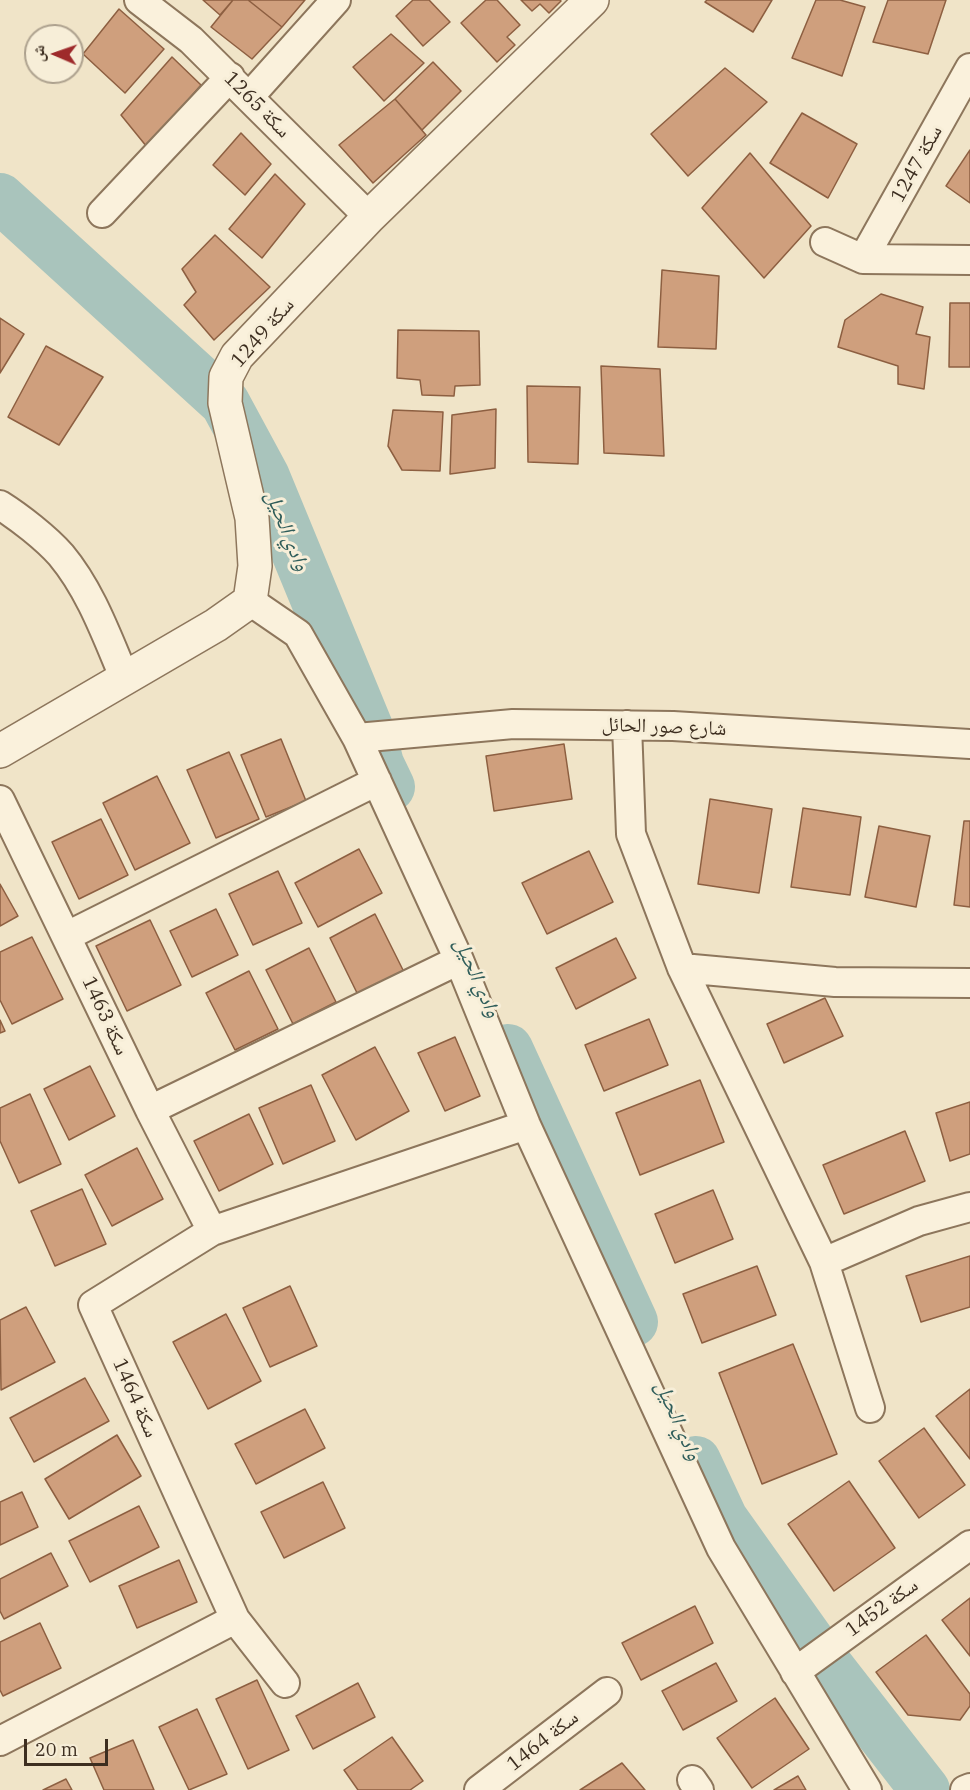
<!DOCTYPE html>
<html>
<head>
<meta charset="utf-8">
<style>
  body { margin:0 }
  #map { position:relative; width:970px; height:1790px; overflow:hidden; background:#f0e4c8; font-family:"IBM Plex Serif","Noto Naskh Arabic",serif }
  canvas { display:block }
  .north { position:absolute; left:24px; top:24px; width:60px; height:60px; box-sizing:border-box; background:#f7eed8; border:2px solid #ada18e; border-radius:50%; rotate:272deg; font-size:16px; font-weight:700; line-height:24px; text-align:center; color:#3d2e20 }
  .north::after { content:''; display:block; margin:auto; width:21px; height:27px; background:#9e2a2b; clip-path:polygon(50% 0,100% 100%,50% 72%,0 100%) }
  .scale { position:absolute; left:24px; top:1739px; width:84px; height:27px; box-sizing:border-box; border:3px solid #3d2e20; border-top:0; padding-left:8px; font-size:18px; line-height:21px; white-space:nowrap; color:#3d2e20; -webkit-text-stroke:4px #f7eed8; paint-order:stroke }
</style>
</head>
<body>
<div id="map">
<canvas width="970" height="1790"></canvas>
<div class="north">ش</div>
<div class="scale">20 m</div>
</div>
<script>
const context = document.querySelector('canvas').getContext('2d');
context.lineJoin = 'round';
function trace(path, color, width, dash) {
  context.strokeStyle = color;
  context.lineWidth = width;
  context.lineCap = dash ? 'butt' : 'round';
  context.setLineDash(dash || []);
  context.stroke(path);
}
function paint(path, color) {
  context.fillStyle = color;
  context.fill(path, 'evenodd');
}
function write(font, color, halo, rows, align = 'center') {
  context.font = font + ' "IBM Plex Serif","Noto Naskh Arabic",serif';
  context.lineWidth = 6;
  context.setLineDash([]);
  context.textBaseline = 'middle';
  context.strokeStyle = halo;
  context.fillStyle = color;
  for (const [text, x, y, turn = 0] of rows) {
    context.save();
    context.translate(x, y);
    context.rotate((+turn || 0) * Math.PI / 180);
    context.textAlign = isNaN(turn) ? turn : align;
    if (halo) context.strokeText(text, 0, 0);
    context.fillText(text, 0, 0);
    context.restore();
  }
}
trace(new Path2D(`
  M0 198 225 403 265 477 372 737 379 764 390 787
  M508 1049 633 1322
  M696 1461 723 1519 819 1654 925 1790`), '#a9c4bc', 50);
const building = new Path2D(`
  M203 0H233L220 15Z
  M233 0H248L282 27 252 59 211 27Z
  M248 0H305L282 27Z
  M413 0H429L450 22 423 46 396 16Z
  M486 0H497L520 25 507 37 515 45 497 62 461 23Z
  M521 0H560L561 1 549 13 540 4 532 11Z
  M707 0H772L753 32 705 2Z
  M816 0H840L865 7 842 76 792 58Z
  M888 0H946L928 54 873 42Z
  M119 9 164 49 125 93 83 54Z
  M391 34 424 63 384 101 353 67Z
  M172 57 201 85 147 147 121 115Z
  M433 62 461 91 422 130 395 99Z
  M725 68 767 102 688 176 651 134Z
  M395 99 426 135 373 183 339 145Z
  M802 113 857 144 828 198 770 163Z
  M241 133 271 164 245 195 213 165Z
  M970 150V203L946 186Z
  M750 153 811 226 764 278 702 208Z
  M275 174 305 204 262 258 229 229Z
  M215 235 270 287 214 340 184 305 196 292 182 269Z
  M662 270 719 276 716 349 658 347Z
  M881 294 923 307 916 334 930 337 924 389 898 384V366L838 347 845 320Z
  M950 303H970V367H949Z
  M0 318 24 334 0 373Z
  M398 330 479 331 480 385 455 386 454 396 422 395 420 380 397 378Z
  M46 346 103 377 59 445 8 417Z
  M601 366 660 369 664 456 604 453Z
  M527 386 580 387 578 464 528 462Z
  M496 409 495 468 450 474 452 415Z
  M393 410 443 412 440 471 402 470 388 446Z
  M281 739 306 801 266 817 241 755Z
  M564 744 572 799 494 811 486 756Z
  M229 752 259 819 216 838 187 770Z
  M157 776 190 843 135 870 103 803Z
  M710 799 772 809 759 893 698 884Z
  M803 808 861 817 850 895 791 887Z
  M101 819 128 875 79 899 52 842Z
  M964 821H970V907L954 905Z
  M879 826 930 836 916 907 865 897Z
  M359 849 382 893 318 927 295 883Z
  M589 851 613 902 547 934 522 883Z
  M278 871 302 923 253 945 229 894Z
  M0 884 18 916 0 926Z
  M216 909 238 955 192 977 170 931Z
  M375 914 406 976 360 999 330 938Z
  M150 920 181 985 127 1011 96 946Z
  M32 937 63 999 12 1024 0 1000V952Z
  M616 938 636 978 576 1009 556 968Z
  M309 948 336 1002 293 1024 266 970Z
  M249 971 278 1029 235 1050 206 993Z
  M825 998 843 1036 784 1063 767 1024Z
  M649 1019 668 1065 604 1091 585 1045Z
  M0 1020 5 1031 0 1033Z
  M455 1037 480 1096 445 1111 418 1053Z
  M375 1047 409 1111 356 1140 322 1075Z
  M90 1066 115 1116 69 1140 44 1089Z
  M700 1080 724 1142 640 1175 616 1113Z
  M311 1085 335 1141 283 1164 259 1108Z
  M30 1094 61 1164 19 1183 0 1141V1108Z
  M970 1102V1154L950 1161 936 1113Z
  M249 1114 273 1164 219 1191 194 1141Z
  M905 1131 925 1181 844 1214 823 1165Z
  M137 1148 163 1199 112 1226 85 1175Z
  M82 1189 106 1244 55 1266 31 1211Z
  M713 1190 733 1239 675 1263 655 1214Z
  M970 1256V1307L921 1322 906 1276Z
  M757 1266 776 1315 702 1343 683 1294Z
  M290 1286 317 1346 270 1367 243 1308Z
  M26 1307 55 1362 1 1390 0 1320Z
  M226 1314 261 1381 208 1409 173 1342Z
  M793 1344 837 1454 762 1484 719 1373Z
  M85 1378 109 1421 34 1462 10 1418Z
  M970 1389V1459L936 1416Z
  M305 1409 325 1448 256 1484 235 1444Z
  M924 1428 965 1485 919 1518 879 1461Z
  M117 1435 141 1476 69 1519 45 1479Z
  M849 1481 895 1548 834 1591 788 1524Z
  M323 1482 345 1528 284 1558 261 1512Z
  M22 1492 38 1527 0 1545V1502Z
  M139 1506 159 1547 90 1582 69 1541Z
  M51 1553 68 1586 4 1619 0 1611V1579Z
  M179 1560 197 1602 137 1628 119 1586Z
  M970 1598V1656L942 1620Z
  M695 1606 713 1643 641 1680 622 1643Z
  M40 1623 61 1668 3 1696 0 1690V1642Z
  M926 1635 970 1694V1706L960 1720 908 1715 876 1672Z
  M716 1663 737 1701 683 1730 662 1691Z
  M257 1680 289 1750 248 1769 216 1699Z
  M358 1683 375 1717 313 1749 296 1716Z
  M775 1698 809 1749 752 1788 717 1738Z
  M197 1709 227 1774 189 1790 159 1727Z
  M392 1737 423 1781 410 1790H358L344 1770Z
  M133 1740 154 1790H104L90 1758Z
  M622 1763 645 1790H580Z
  M798 1776 806 1790H774Z
  M66 1779 72 1790H43Z`);
paint(building, '#cf9f7d');
trace(building, '#8d5f41', 1.5);
const minor = new Path2D(`
  M139 0 191 40 369 217
  M249 97 336 0
  M102 213 230 77
  M825 242 863 259 970 260
  M863 259 970 68
  M0 505C19 517 46 538 61 555 91 591 107 637 125 679
  M250 601 298 634 357 738 459 960 526 1125 721 1548 867 1790
  M627 725 631 834 682 968 824 1262 870 1408
  M357 738 513 724 673 726 970 744
  M0 800 150 1110 212 1231
  M67 936 377 781
  M682 968 835 982 970 983
  M150 1110 459 960
  M824 1262 919 1221 970 1207
  M795 1672 970 1545
  M285 1683 235 1619 93 1305 212 1231 526 1125
  M0 1741 235 1619
  M692 1780 699 1790
  M479 1790 607 1692
  M965 1790 970 1788`);
const tertiary = new Path2D(`
  M0 751 216 625 250 601 255 566 252 518 225 403 226 377 237 356 369 217 592 0`);
trace(minor, '#8d765c', 32);
trace(tertiary, '#8d765c', 36);
trace(minor, '#faf1dc', 28);
trace(tertiary, '#faf1dc', 33);
write('20px', '#3d2e20', '#f7eed8', [
  ["سكة 1265",257,105,45],
  ["سكة 1247",917,164,-61],
  ["سكة 1249",263,333,-49],
  ["شارع صور الحائل",664,727,2],
  ["سكة 1463",105,1016,65],
  ["سكة 1464",135,1398,66],
  ["سكة 1452",882,1608,-36],
  ["سكة 1464",543,1741,-38]
]);
write('italic 21px', '#2f5d5a', '#f7eed8', [
  ["وادي الحيل",287,531,68],
  ["وادي الحيل",477,978,66],
  ["وادي الحيل",678,1421,66]
]);
</script>
</body>
</html>
